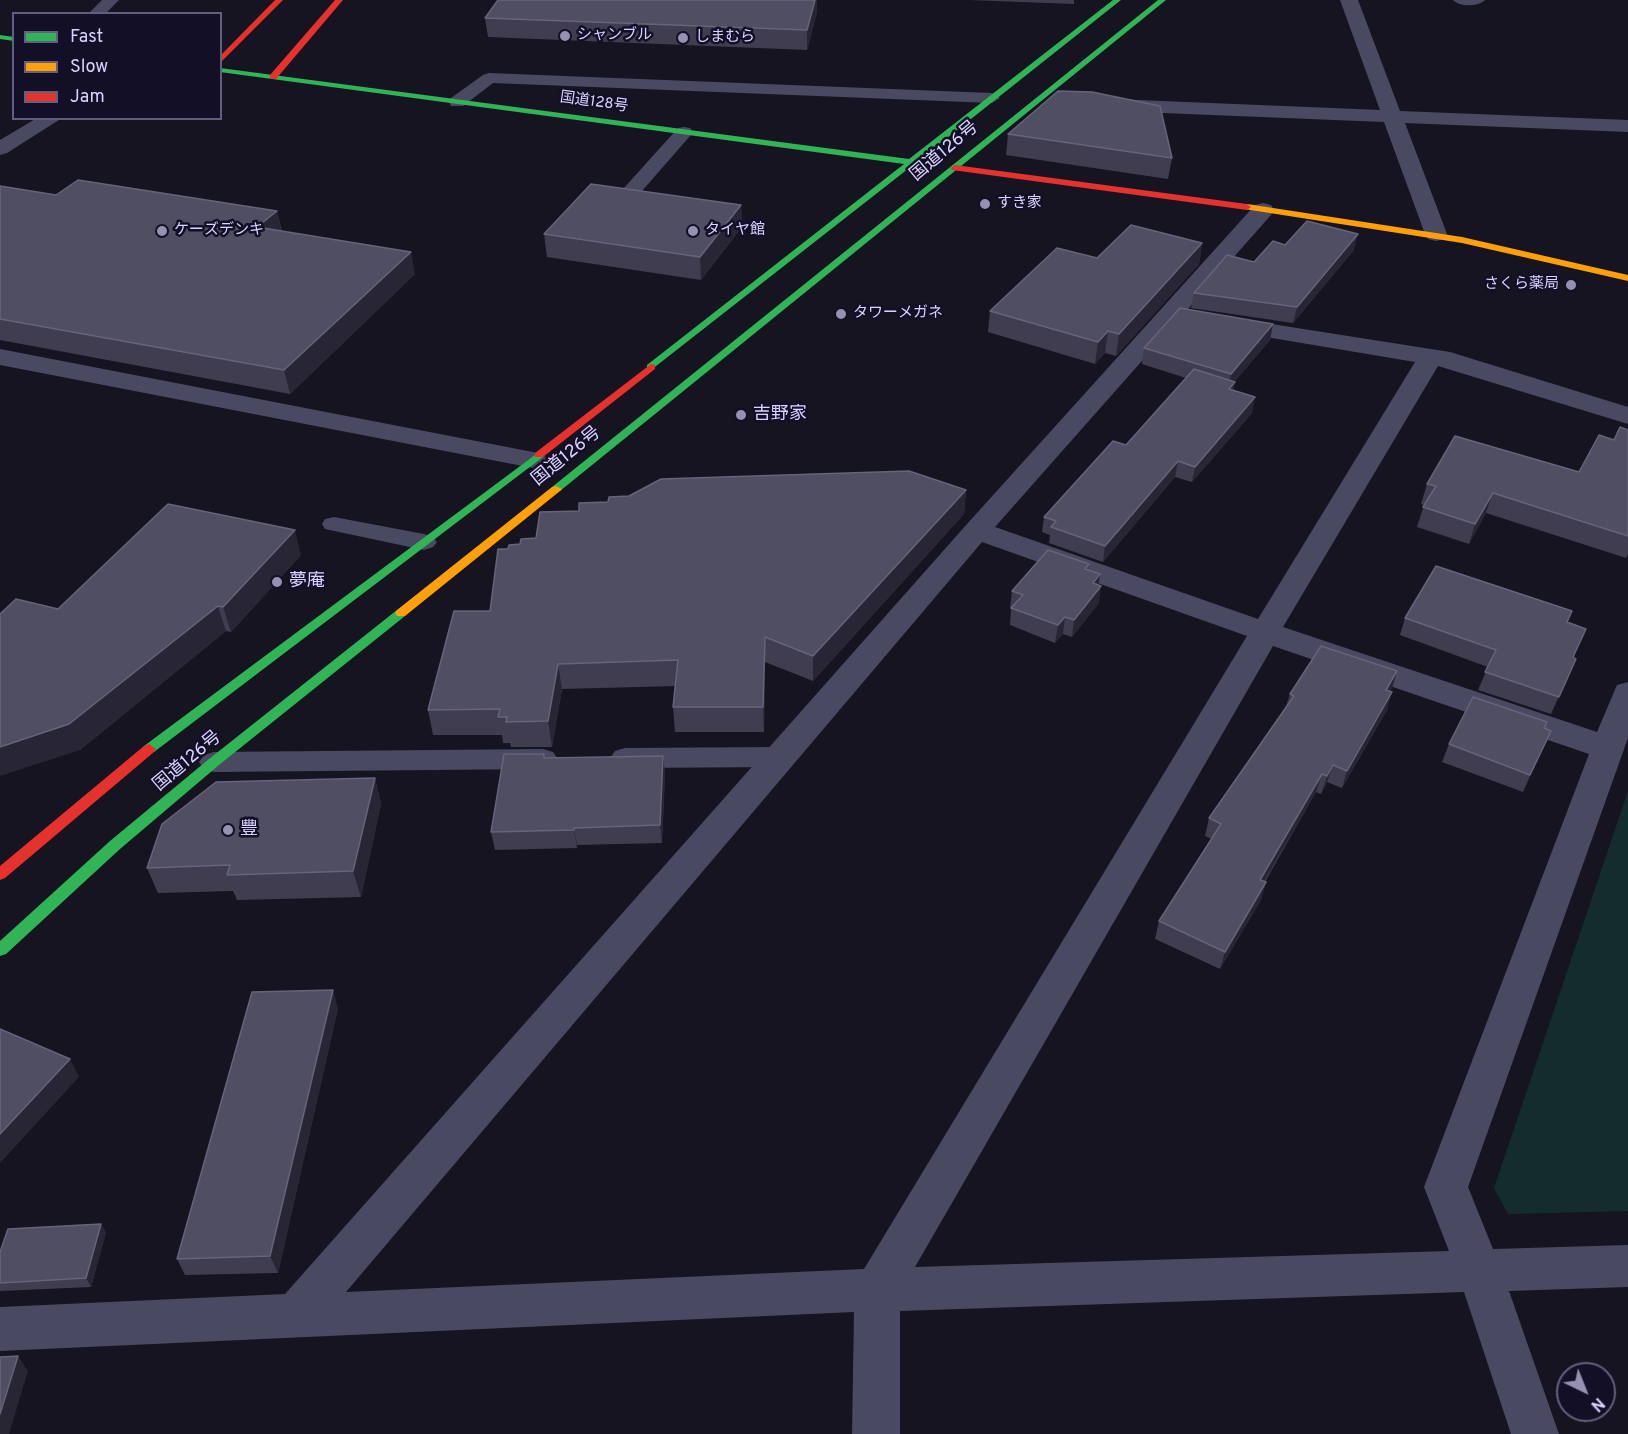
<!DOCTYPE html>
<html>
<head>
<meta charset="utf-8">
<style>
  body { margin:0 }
  #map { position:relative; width:1628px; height:1434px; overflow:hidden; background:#161421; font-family:Overpass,sans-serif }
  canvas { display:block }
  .legend { position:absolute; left:12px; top:12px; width:210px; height:108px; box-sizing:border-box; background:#130f26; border:2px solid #625e7d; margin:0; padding:8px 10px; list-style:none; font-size:18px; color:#d9d4ff }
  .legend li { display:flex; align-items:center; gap:12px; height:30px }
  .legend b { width:30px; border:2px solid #625e7d }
  .north { position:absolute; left:1556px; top:1362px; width:60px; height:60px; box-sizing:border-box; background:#130f26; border:2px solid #625e7d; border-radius:50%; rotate:137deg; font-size:16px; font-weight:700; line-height:24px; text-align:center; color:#d9d4ff }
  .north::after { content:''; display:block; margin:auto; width:21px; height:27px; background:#9591b1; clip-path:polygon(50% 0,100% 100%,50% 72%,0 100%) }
</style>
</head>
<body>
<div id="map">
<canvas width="1628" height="1434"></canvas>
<ul class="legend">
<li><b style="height:8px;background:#30b455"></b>Fast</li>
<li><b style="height:8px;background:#ff9f0a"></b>Slow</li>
<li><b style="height:8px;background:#e5322d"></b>Jam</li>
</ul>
<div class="north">N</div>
</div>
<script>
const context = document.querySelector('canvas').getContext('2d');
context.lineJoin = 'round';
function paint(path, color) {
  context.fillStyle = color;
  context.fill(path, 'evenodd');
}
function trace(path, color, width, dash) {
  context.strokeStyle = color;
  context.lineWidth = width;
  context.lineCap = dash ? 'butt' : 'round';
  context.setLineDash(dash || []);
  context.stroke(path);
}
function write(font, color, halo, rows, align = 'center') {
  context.font = font + ' Overpass,"Noto Sans JP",sans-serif';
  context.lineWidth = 5;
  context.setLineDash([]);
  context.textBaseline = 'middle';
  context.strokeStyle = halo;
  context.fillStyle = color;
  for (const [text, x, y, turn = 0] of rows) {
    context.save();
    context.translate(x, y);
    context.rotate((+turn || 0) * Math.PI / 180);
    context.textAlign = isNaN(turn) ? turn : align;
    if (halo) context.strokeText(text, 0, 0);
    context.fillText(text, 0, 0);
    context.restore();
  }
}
paint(new Path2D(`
  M1628 791V1211L1508 1214 1494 1188Z`), '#132c2d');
paint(new Path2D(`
  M102 0H119L105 14H88Z
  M1453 0H1485C1478 7 1460 7 1453 0Z
  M489 73 992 93 1000 98 992 103 493 83 463 106H451L449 102 451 98 483 75Z
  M684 127 690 128 693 132 690 136 628 207H614L612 203 614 199 678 128Z
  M334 517 424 534 433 537 437 542 433 547 424 550 325 529 322 524 325 519Z
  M782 747 792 750 797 757 792 764 782 767 625 768 615 765 610 758 615 751 625 748Z
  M543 749 553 752 558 759 553 766 543 769 214 772 204 769 199 762 204 755 214 752Z`), '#4a4962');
paint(new Path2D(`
  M1340 0H1358L1400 111 1628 120V132L1405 123 1447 234 1444 239 1436 241 1428 239 1425 234 1384 122 1114 111 1107 109 1104 105 1107 101 1114 99 1380 110Z
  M37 118H62L7 153 0 155V140Z
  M1263 203 1271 205 1274 210 1271 215 995 527 1258 619 1415 362 1218 329 1215 324 1218 319 1227 317 1450 352 1628 407V424L1438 366 1283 627 1597 732 1617 685 1628 682V738L1468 1187 1493 1249 1628 1245V1287L1509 1291 1559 1434H1511L1464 1292 900 1311V1434H852L854 1312 0 1351V1307L285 1294 967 524 1255 205ZM982 542 1247 636 864 1269 346 1292ZM1273 646 1589 754 1424 1187 1449 1251 915 1267Z
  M0 349 533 452 543 454 547 460 543 466 533 468 0 365Z`), '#4a4962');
paint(new Path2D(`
  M1113 0H1121L918 161 927 162V166L913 165 651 370 647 369V365L904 164 220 72V68L909 159Z
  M1158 0H1166L560 491H552V487Z
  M0 35 14 37V41L0 39Z
  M539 452 543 453V457L154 752H144L142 749 144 746Z
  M401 609 407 613 405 616 219 765 120 849 6 954 0 956V941L110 841 209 759 397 610Z`), '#30b455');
paint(new Path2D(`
  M1247 204 1462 237 1628 275V281L1462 243 1244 209 1243 207Z
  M556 486 562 489 560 491 405 616H397L395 613 397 610 552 487Z`), '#ff9f0a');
paint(new Path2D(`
  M275 0H283L220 63V56Z
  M335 0H343L276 79H270V75Z
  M955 165 1247 204 1251 207 1247 210 952 170 951 168Z
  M651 364 655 365V369L543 457H535V453Z
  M149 744 156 749 154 752 5 878 0 880V866L144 746Z`), '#e5322d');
paint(new Path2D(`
  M969 0H1074V4Z
  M817 12 807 50 488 37 485 18Z
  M1008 134 1172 158 1168 179 1006 155Z
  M0 186 56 195 277 211 282 231 415 274 290 394 0 340Z
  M741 205 742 227 701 280 547 257 544 234Z
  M1202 243 1199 264 1116 356 1105 353 1095 364 988 332 990 311 1097 258Z
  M1285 245 1354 250 1293 323 1191 308 1194 293 1254 262Z
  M1273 324 1270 340 1235 381 1233 391 1252 413 1192 482 1175 477 1103 562 1049 543 1050 535 1042 532 1044 517 1126 445 1186 378 1142 364 1144 348Z
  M1628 430V554L1626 558 1486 513 1469 544 1417 527 1424 505 1421 504 1427 484 1579 472 1614 440Z
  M966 490 964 514 813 681 765 662 764 732H675L673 707 675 686 562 689 552 747H511L510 743H503L502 735H433L428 710 490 611 508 549 536 538 579 511 608 502Z
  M301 555 231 632 226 631 80 750 58 609Z
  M1089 564V570L1100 574 1099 585V603L1072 637 1063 634 1055 643 1010 625 1011 609 1010 608 1012 591Z
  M1405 618 1567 622 1574 658 1576 659 1551 714 1478 690 1488 667 1400 635Z
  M1397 671 1390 691 1387 710 1342 788 1327 782 1321 794 1316 792 1265 882 1261 900 1220 969 1155 939 1159 921 1212 839 1205 836 1209 818 1286 706 1290 694Z
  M1544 728 1543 748 1523 792 1442 762 1449 744Z
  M663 756 665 774 662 843 577 845V848L495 850 491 832 545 758Z
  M375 778 381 804 361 897 237 900 233 891 158 893 147 868Z
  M338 1008 278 1273 185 1275 177 1259Z
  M106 1232 91 1287 0 1291V1252Z`), '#403d50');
paint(new Path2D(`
  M815 0H817V12L807 50V30Z
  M741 205 742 227 701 280 700 257Z
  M277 211 282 233 257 227Z
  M1358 234 1354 250 1293 323 1297 307Z
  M1202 243 1199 264 1116 356 1119 334Z
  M411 252 415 274 290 394 284 370Z
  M1273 324 1270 340 1228 390 1231 374Z
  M1108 331 1105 353 1095 364 1098 342Z
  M1235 382 1232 397 1229 389Z
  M1255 397 1252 413 1192 482 1195 467Z
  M1178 461 1175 477 1103 562 1105 546Z
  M966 490 964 514 813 681V656Z
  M1493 493 1486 513 1469 544 1475 524Z
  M295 530 301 555 231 632 223 607Z
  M1100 574 1098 591 1101 586 1099 603 1072 637 1074 620 1093 583Z
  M218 606 226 631 80 750 0 776V747Z
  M1065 617 1063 634 1055 643 1058 625Z
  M765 637V662L764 732 763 707Z
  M558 664 562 689 552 747 548 721Z
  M1397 671 1392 689 1381 708 1386 690Z
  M1392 692 1387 710 1342 788 1347 771Z
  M1551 731 1543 748 1523 792 1530 775Z
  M663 756 665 774 662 843 660 825Z
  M1333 765 1327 782 1321 794 1327 776Z
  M1322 774 1316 792 1255 897 1260 880Z
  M375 778 381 804 361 897 353 871Z
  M574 828 577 845V848L574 830Z
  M1266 882 1261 900 1220 969 1225 952Z
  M333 990 338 1008 278 1273 270 1256Z
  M70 1059 79 1077 0 1163V1134Z
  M101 1224 106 1232 91 1287 86 1278Z
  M18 1356 28 1371 9 1434H0V1414Z`), '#282635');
const building = new Path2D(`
  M498 0H815L807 30 485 18Z
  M1058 91 1092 92 1160 106 1172 158 1008 134Z
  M78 180 277 211 257 227 411 252 284 370 0 319V186L56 195Z
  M591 184 741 205 700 257 544 234Z
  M1307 221 1358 234 1297 307 1194 293 1227 255 1254 262 1273 241 1285 245Z
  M1131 225 1202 243 1119 334 1108 331 1098 342 990 311 1057 248 1097 258Z
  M1180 308 1273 324 1231 374 1144 348Z
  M1194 369 1235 382 1229 389 1255 397 1195 467 1178 461 1105 546 1051 527 1056 521 1044 517 1113 441 1126 445Z
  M1620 427 1628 430V536L1493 493 1475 524 1423 507 1436 486 1427 484 1455 436 1579 472 1599 435 1614 440Z
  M909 471 966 490 813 656 765 637 763 707H673L678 660 558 664 548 721 506 722 507 717H498L500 709 428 710 454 611H490L498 549H508L509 545 520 544 521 539 536 538 540 512 579 511V503L608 502 609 497 629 496 661 479Z
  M168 504 295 530 223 607 218 606 69 724 0 747V614L16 599 58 609Z
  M1048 550 1089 564 1085 569 1100 574 1093 583 1101 586 1074 620 1065 617 1058 625 1011 608 1023 595 1012 591Z
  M1436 566 1572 611 1567 622 1586 629 1573 657 1576 659 1559 697 1485 672 1496 650 1405 618Z
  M1321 646 1397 671 1386 690 1392 692 1347 771 1333 765 1327 776 1322 774 1260 880 1266 882 1225 952 1159 921 1221 824 1209 818 1294 696 1290 694Z
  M1473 697 1547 722 1544 728 1551 731 1530 775 1449 744Z
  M504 754H544V758L663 756 660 825 574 828V830L491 832Z
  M375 778 353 871 227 875 230 865 147 868 162 824 216 782Z
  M333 990 270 1256 177 1259 252 992Z
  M0 1029 70 1059 0 1134Z
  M101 1224 86 1278 0 1283V1252L8 1229Z
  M18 1356 0 1414V1357Z`);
paint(building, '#504e63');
trace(building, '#66637b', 1.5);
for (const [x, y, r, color] of [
  [565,36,6,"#9591b1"],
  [683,38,6,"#9591b1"],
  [985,204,6,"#9591b1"],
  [162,231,6,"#9591b1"],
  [693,231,6,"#9591b1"],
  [1571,285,6,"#9591b1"],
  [841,314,6,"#9591b1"],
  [741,415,6,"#9591b1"],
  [277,582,6,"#9591b1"],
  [228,830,6,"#9591b1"]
]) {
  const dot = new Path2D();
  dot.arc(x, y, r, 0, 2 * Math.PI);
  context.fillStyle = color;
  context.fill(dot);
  trace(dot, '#130f26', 2);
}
write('15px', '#d9d4ff', '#130f26', [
  ["シャンブル",577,36],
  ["しまむら",695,38],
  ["すき家",997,204],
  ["ケーズデンキ",174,231],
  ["タイヤ館",705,231],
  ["さくら薬局",1559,285,"right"],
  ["タワーメガネ",853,314]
], 'left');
write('15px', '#d9d4ff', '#130f26', [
  ["国道128号",594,103,8]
]);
write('18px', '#d9d4ff', '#130f26', [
  ["国道126号",945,152,-40],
  ["国道126号",567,457,-39],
  ["国道126号",188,762,-40]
]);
write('18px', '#d9d4ff', '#130f26', [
  ["吉野家",753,415],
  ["夢庵",289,582],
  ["豐",240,830]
], 'left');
</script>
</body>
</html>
